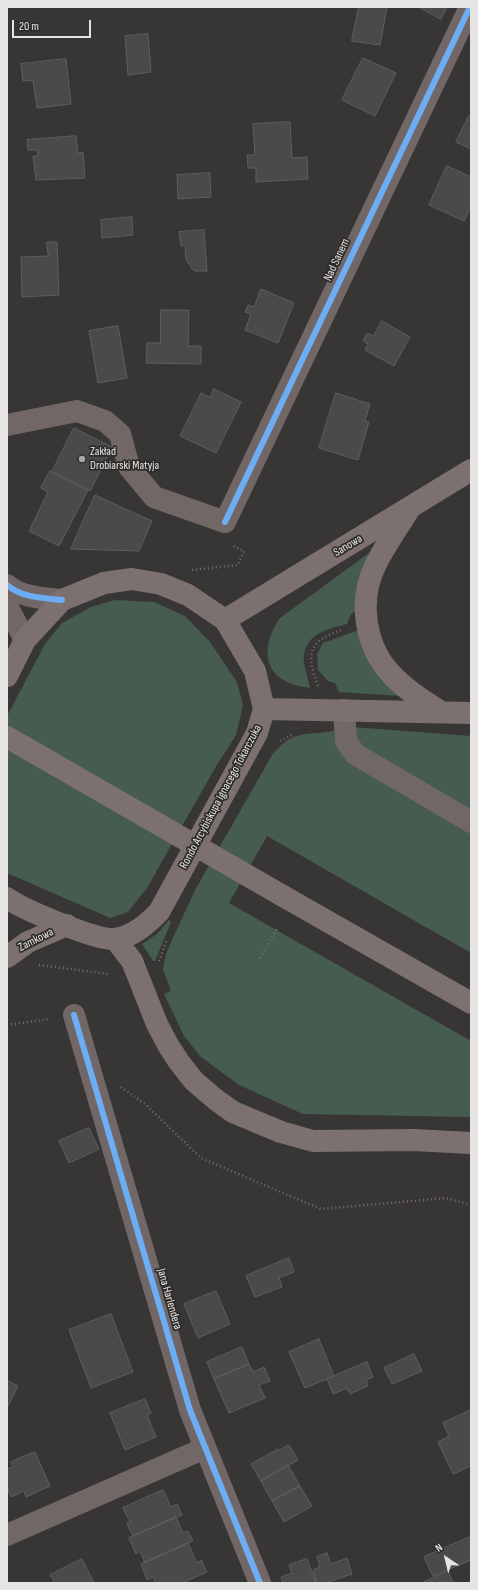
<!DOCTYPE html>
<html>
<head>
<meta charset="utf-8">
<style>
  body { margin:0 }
  #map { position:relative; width:478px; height:1590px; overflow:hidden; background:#373635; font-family:"Sofia Sans Condensed",sans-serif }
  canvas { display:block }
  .frame { position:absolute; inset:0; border:8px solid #e6e5e3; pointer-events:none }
  .north { position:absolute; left:426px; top:1538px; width:40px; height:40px; -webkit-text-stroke:3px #2e2c2a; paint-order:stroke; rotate:325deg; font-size:11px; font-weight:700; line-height:16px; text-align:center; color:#e6e5e3 }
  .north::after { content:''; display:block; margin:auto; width:14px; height:18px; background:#e6e5e3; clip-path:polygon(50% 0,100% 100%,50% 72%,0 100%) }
  .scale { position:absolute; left:12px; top:20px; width:79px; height:18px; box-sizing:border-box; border:2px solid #e6e5e3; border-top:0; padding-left:5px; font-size:12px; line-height:14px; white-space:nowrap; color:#e6e5e3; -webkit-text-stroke:3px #2e2c2a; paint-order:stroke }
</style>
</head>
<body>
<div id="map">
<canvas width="478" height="1590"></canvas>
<div class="frame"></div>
<div class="north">N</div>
<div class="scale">20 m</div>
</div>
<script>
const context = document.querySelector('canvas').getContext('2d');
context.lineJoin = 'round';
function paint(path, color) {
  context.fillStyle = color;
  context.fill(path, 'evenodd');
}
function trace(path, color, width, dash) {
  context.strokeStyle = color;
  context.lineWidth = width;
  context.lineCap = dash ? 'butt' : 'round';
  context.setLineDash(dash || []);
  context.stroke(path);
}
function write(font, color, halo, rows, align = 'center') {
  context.font = font + ' "Sofia Sans Condensed",sans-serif';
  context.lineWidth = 3.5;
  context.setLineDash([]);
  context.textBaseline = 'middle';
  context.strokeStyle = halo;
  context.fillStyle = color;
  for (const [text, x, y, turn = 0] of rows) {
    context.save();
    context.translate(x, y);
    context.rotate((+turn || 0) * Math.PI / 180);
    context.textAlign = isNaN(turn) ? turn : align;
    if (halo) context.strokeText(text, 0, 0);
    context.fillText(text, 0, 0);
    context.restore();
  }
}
paint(new Path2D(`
  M369 553 358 580 356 611 351 614 347 624C329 629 307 633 304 655 302 662 309 680 310 688 304 687 297 686 292 684 259 672 264 641 280 618Z
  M115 600 154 602 185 616 210 642 237 682 243 705 236 735 215 768 147 888 128 912 110 918 7 873V716L45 644 62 623 91 607Z
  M361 629 364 647 381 680 400 696 339 692 335 683 328 681 318 670 317 654 323 643Z
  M352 727 471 736V953L267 836 229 903 471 1041V1117L303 1114 239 1085 201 1057 184 1036 164 994 171 991 163 969 166 954 173 938 195 890 272 755C292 732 300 735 327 732 335 731 344 728 352 727Z
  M169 920 171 922 155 961H153L142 944 157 934Z`), '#465c51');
const building = new Path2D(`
  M359 7H387L380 45 352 41Z
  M419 7H447L441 19Z
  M148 34 151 72 128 75 125 36Z
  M363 58 396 73 375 116 342 100Z
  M66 59 71 104 37 108 33 80 23 81 21 64Z
  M469 116 471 117V149L456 142Z
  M290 122 292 158 307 157 308 179 256 182V168H248L247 155H255L253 124Z
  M76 136 78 153 83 152 85 178 36 180 33 156H38L37 150H28L27 140Z
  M447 166 471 177V206L464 221 429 205Z
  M210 173 211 197 178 199 177 175Z
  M132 217 133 235 102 238 101 220Z
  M204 230 207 271H194L186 260 185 245 181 246 179 232Z
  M47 242H57L59 295 22 297 21 257 48 256Z
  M261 289 294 303 278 343 245 330 251 314 245 312 248 305 254 307Z
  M161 310H189L188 346H201V364L146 363 147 343H160Z
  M382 321 410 337 394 366 365 350 368 344 363 341 367 333 373 336Z
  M118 326 127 378 98 383 89 331Z
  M214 389 241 402 216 453 180 436 201 393 210 397Z
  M336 393 370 404 365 421 369 422 358 460 319 448Z
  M74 428 112 447 90 491 52 472Z
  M50 471 88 490 59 546 29 531 48 492 41 488Z
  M95 495 152 521 139 551 71 549Z
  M89 1128 99 1149 69 1163 59 1141Z
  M289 1258 294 1272 279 1278 282 1287 255 1297 246 1276Z
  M216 1291 230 1324 198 1338 184 1304Z
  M111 1314 133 1372 91 1388 69 1330Z
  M319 1339 334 1376 305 1388 289 1352Z
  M242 1347 249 1364 214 1379 207 1362Z
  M414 1354 422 1371 392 1384 384 1368Z
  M367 1362 373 1377 366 1380 368 1386 350 1394 347 1388 333 1394 327 1379Z
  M249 1364 253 1372 264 1367 270 1381 259 1385 265 1398 229 1413 214 1379Z
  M7 1380 18 1386 7 1408Z
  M145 1399 151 1413 147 1415 156 1437 125 1450 110 1413Z
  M471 1410V1466L453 1474 438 1442 449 1436 443 1423Z
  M289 1445 298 1460 261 1481 251 1464 278 1449 279 1450Z
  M35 1452 50 1486 26 1497 24 1491 11 1497 7 1487V1469L13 1467 11 1462Z
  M288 1465 300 1486 272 1501 261 1481Z
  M300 1486 312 1506 284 1522 272 1501Z
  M163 1490 171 1507 177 1504 182 1515 133 1536 127 1524 130 1522 123 1508Z
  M176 1517 183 1533 188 1531 193 1541 145 1563 140 1551 136 1554 129 1538Z
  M470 1537 471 1560 433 1576 424 1557Z
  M188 1543 197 1563 201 1560 207 1572 182 1583H156L153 1577 147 1580 141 1564Z
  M327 1553 331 1564 347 1558 352 1574 325 1583H317L313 1570 320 1567 317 1557Z
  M82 1559 94 1583H55L50 1575Z
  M307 1559 316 1583H283L281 1577 292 1573 289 1565Z
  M448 1571 453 1582 422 1583Z`);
paint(building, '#4b4a4a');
trace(building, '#5e5e5f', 1);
trace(new Path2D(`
  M192 570 238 565 244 551 233 546
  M318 686C305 651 309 641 344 629
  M280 741 292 735
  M260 958 278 927
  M159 961 167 939
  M39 965 109 974
  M7 1025 50 1019
  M121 1087 145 1104 201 1158 321 1209 446 1198 471 1205`), '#766e6e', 2.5, [1, 3]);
trace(new Path2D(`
  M7 425 77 411 105 421 120 434 129 467 154 497 225 522 470 7
  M7 585C22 598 44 598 62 600
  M7 606 25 640
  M344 710 346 741 355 754 471 822
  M74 1015 190 1410 260 1583
  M7 1535 205 1448`), '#726767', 22);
trace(new Path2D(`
  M408 511C397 529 384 547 375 566 358 601 365 647 392 675 406 690 424 701 441 712
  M225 620 471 470
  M7 676 25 640 62 600 104 583 132 579 161 584 188 595 225 620 255 671 264 709 257 733 159 912C148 923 133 937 115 939 97 941 22 909 7 898
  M264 709 471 713
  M283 896 471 1003
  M115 939 132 961 157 1024 168 1045 179 1062 194 1081 215 1099 233 1112 281 1132 313 1141 413 1140 471 1143
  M7 957 28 942 67 925`), '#7d7070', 22);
trace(new Path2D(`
  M7 737 283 896`), '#7d7070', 22);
trace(new Path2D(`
  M225 522 470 7
  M7 585C22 598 44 598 62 600
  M74 1015 190 1410 260 1583`), '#6dadf4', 6);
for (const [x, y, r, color] of [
  [82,459,4,"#a9a8a6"]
]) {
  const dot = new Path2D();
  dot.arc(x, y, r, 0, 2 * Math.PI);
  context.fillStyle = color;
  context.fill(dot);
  trace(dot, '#2e2c2a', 1.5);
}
write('12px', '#e6e5e3', '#2e2c2a', [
  ["Nad Sanem",337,260,-65],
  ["Sanowa",348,546,-31],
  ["Rondo Arcybiskupa Ignacego Tokarczuka",221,797,-62],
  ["Zamkowa",36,940,-27],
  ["Jana Harlendera",169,1299,74]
]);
write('12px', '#e6e5e3', '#2e2c2a', [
  ["Zakład",90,452],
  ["Drobiarski Matyja",90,466]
], 'left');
</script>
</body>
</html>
